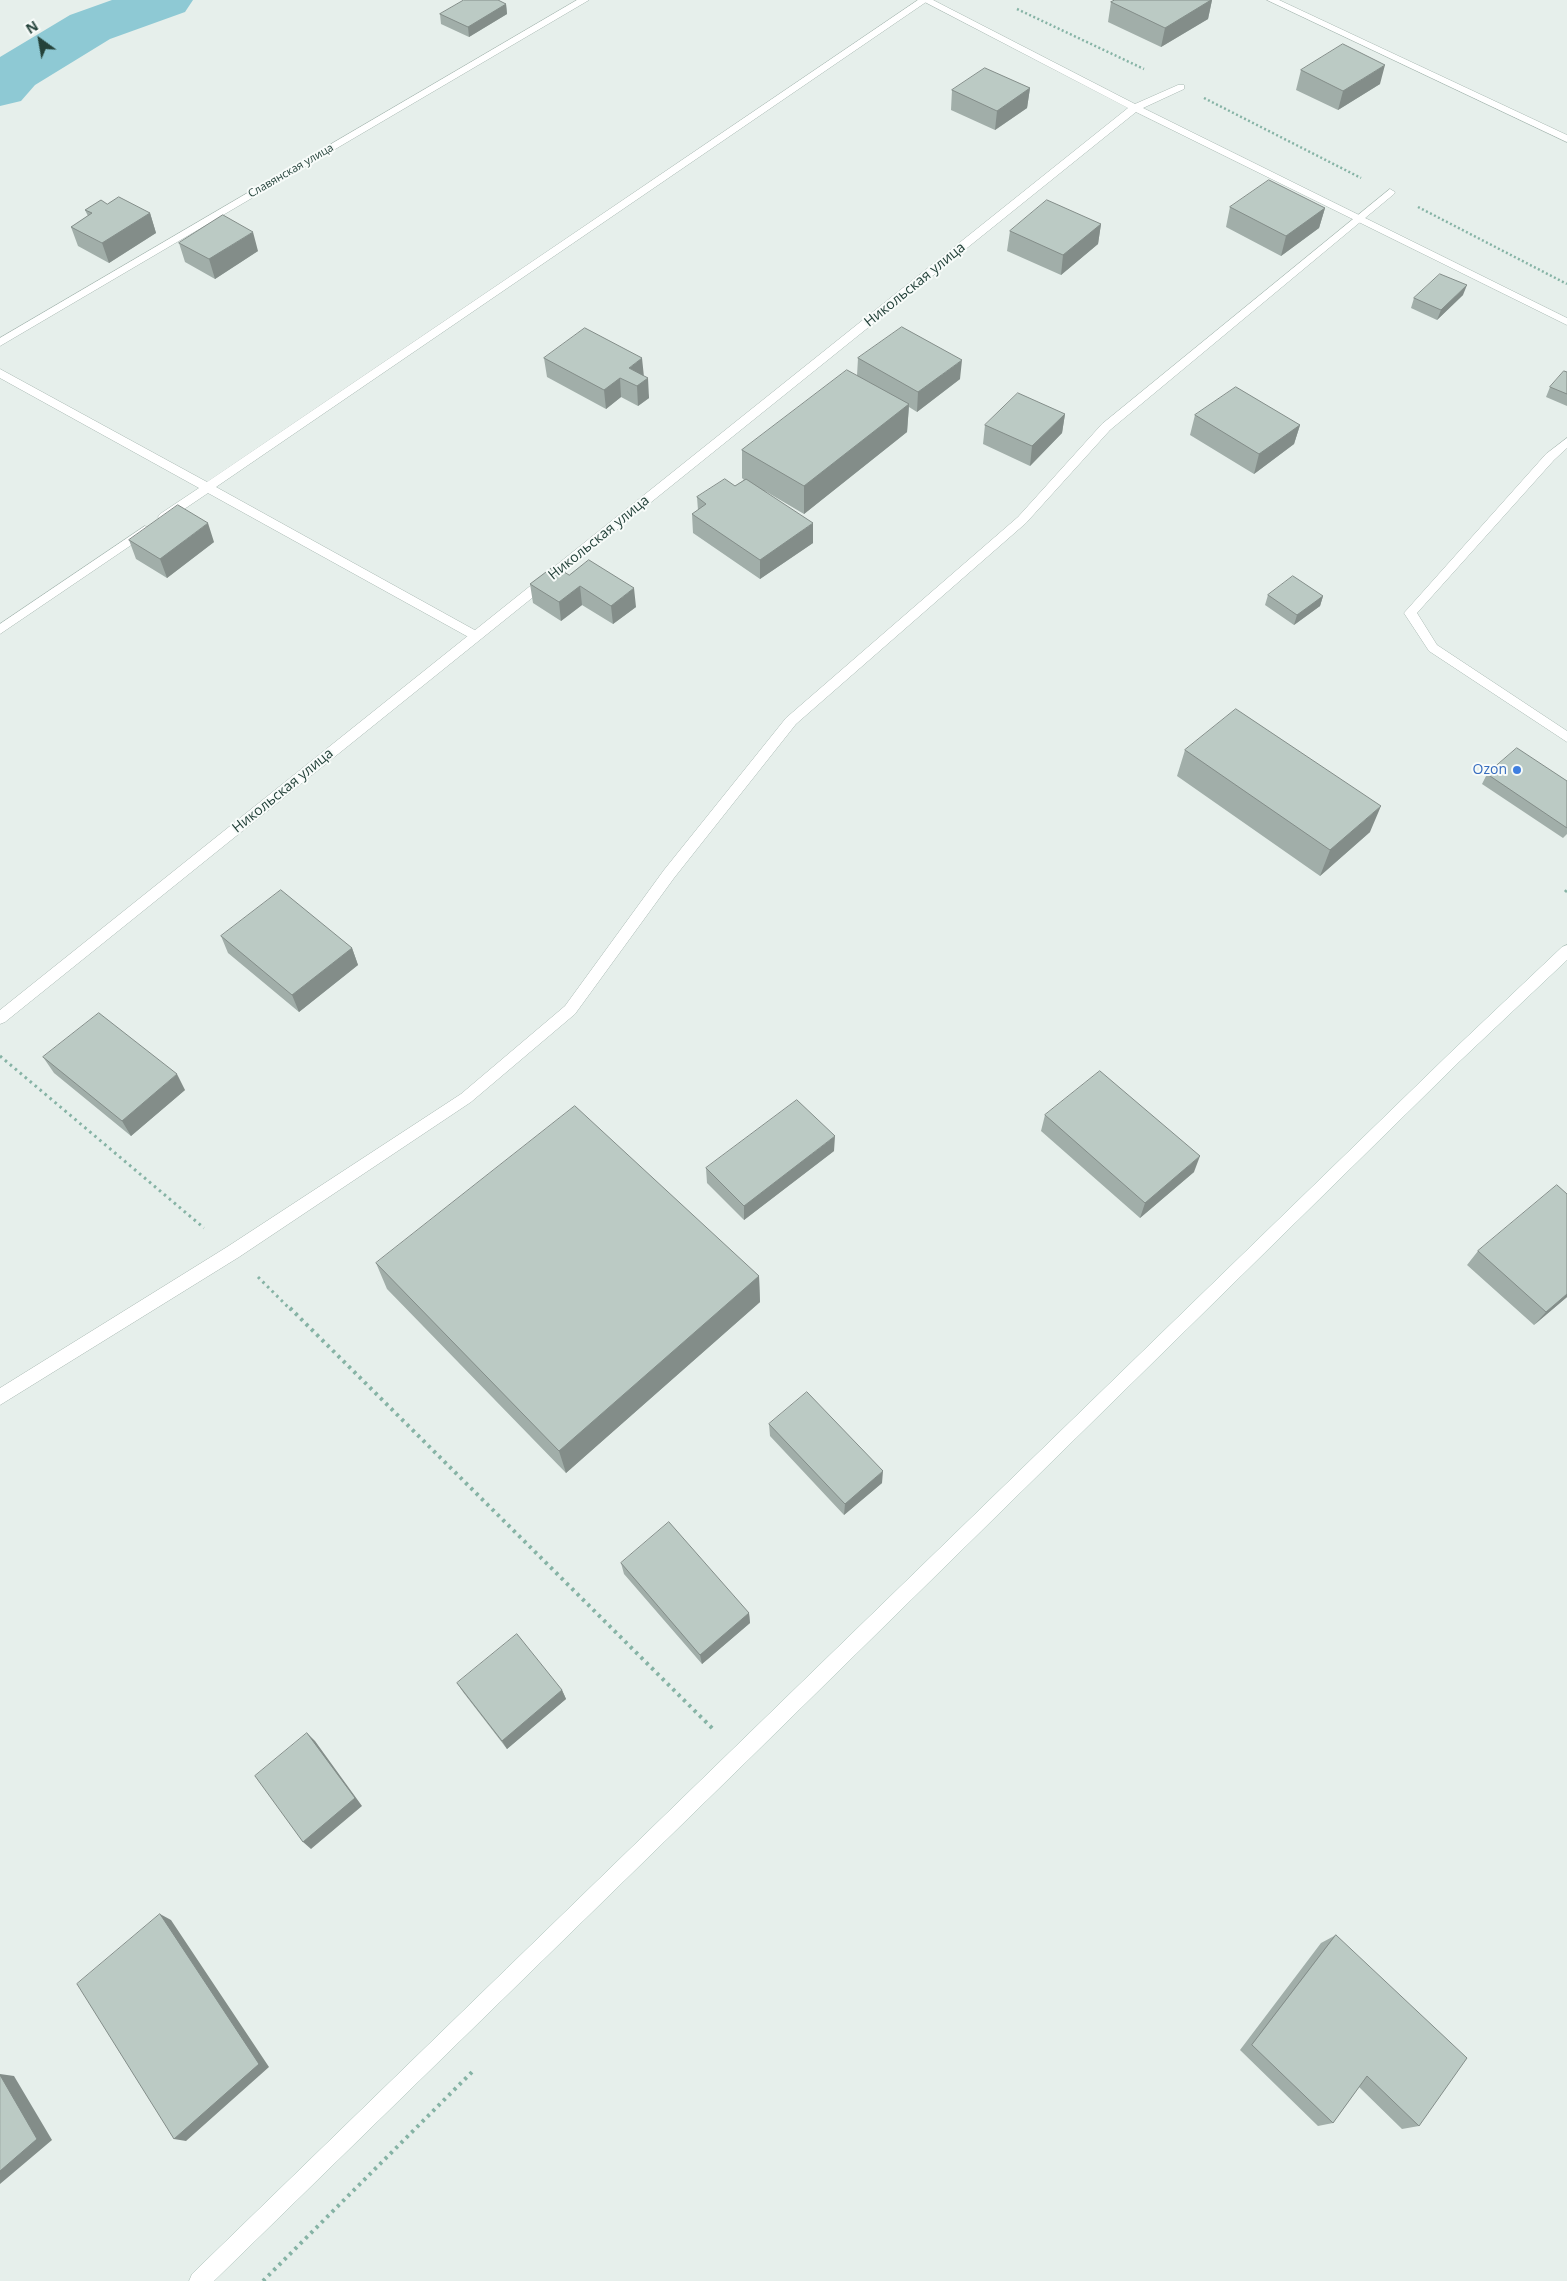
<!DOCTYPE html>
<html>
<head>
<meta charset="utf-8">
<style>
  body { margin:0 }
  #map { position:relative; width:1567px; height:2281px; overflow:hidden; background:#e6efeb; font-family:"Open Sans",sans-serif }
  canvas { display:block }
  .north { position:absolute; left:15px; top:15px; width:50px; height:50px; -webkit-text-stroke:4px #f7fbf9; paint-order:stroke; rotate:328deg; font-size:14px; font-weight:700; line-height:20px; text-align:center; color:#24423a }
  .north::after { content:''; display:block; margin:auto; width:18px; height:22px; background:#24423a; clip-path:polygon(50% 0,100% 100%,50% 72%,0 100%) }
</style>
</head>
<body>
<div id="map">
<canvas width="1567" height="2281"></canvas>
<div class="north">N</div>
</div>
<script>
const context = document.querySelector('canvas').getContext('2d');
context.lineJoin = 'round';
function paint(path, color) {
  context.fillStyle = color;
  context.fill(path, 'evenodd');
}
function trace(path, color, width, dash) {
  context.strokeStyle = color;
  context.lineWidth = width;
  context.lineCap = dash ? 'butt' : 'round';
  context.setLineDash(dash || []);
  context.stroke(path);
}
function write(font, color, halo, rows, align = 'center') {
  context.font = font + ' "Open Sans",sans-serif';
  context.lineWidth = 4;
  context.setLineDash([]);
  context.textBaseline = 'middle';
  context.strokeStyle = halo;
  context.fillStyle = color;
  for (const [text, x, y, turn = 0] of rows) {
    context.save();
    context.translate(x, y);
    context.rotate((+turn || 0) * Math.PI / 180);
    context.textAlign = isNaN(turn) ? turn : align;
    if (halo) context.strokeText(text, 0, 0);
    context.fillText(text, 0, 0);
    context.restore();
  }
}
paint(new Path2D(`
  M112 0H193L185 12 110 39 35 85 21 101 0 106V57L70 15Z`), '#8ec9d4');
const service = new Path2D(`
  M918 0H929L216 487 480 633 482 636 480 639H472L208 493 168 520H160L158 517 160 514 199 488 0 378V369L207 482Z
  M1267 0H1279L1567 135V142Z
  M1390 189 1395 192 1394 194 1110 430 1026 523 796 724 674 878 575 1014 471 1102 239 1257 0 1405V1388L227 1247 461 1094 565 1006 664 870 786 718 1018 517 1102 424Z
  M1567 438V448L1554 460 1417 613 1437 645 1567 731V742L1429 651 1404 613 1546 454Z
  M145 526 151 530 149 533 0 634V624Z`);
const minor = new Path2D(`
  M577 0H589L0 346V338Z
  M921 0H933L1135 104 1178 85H1184V89L1143 108 1567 318V325L1136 112 5 1022 0 1024V1010L1128 108Z`);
const secondary = new Path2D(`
  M1567 945V960L1460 1061 746 1762 214 2281H189L192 2274 1450 1053 1562 947Z`);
trace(service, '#a8b8b2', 1);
trace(minor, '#a8b8b2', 1);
trace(secondary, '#a4bbb3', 1);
trace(new Path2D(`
  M1017 9 1144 69
  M1204 98 1361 178
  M1418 207 1567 284`), '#86b3a5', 2.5, [2, 2.5]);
trace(new Path2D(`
  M1565 892 1567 890
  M0 1056 204 1228
  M258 1277 291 1310`), '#86b3a5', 3, [2.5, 4]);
trace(new Path2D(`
  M290 1308 713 1729
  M263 2281 475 2069`), '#86b3a5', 4, [3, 4.5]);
paint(service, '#fff');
paint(minor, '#fff');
paint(secondary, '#fff');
paint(new Path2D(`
  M1115 0H1212L1208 19 1161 47 1108 22 1111 2Z
  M506 4 507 14 469 37 441 24 440 14Z
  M1301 70 1380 84 1338 110 1296 90Z
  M1030 88 1027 108 995 130 951 110 952 90Z
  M107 204 150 213 156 233 109 263 78 246 71 227 88 216 85 210Z
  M1230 207 1325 208 1319 228 1281 256 1226 227Z
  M1101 224 1098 244 1061 275 1007 251 1010 231Z
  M179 243 258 251 215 279 185 262Z
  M1463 295 1437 320 1411 308 1414 298Z
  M544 358 644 376 649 398 638 406 621 397 606 409 547 377Z
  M858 358 960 379 917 412 909 407 907 432 804 514 765 491 813 543 760 579 693 533 692 514 698 510 697 497 735 486 744 480 742 478V450L857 376Z
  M1567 372V406L1546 397 1550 387Z
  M1065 414 1062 433 1030 466 983 444 985 425Z
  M1195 415 1300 425 1294 444 1254 474 1190 435Z
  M129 540 214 542 167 578 136 559Z
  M569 575 636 607 613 624 582 605 561 621 533 603 530 584Z
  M1268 595 1323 596 1320 606 1294 625 1265 605Z
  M1185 750 1370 832 1320 876 1177 776Z
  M1487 774 1567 781V834L1563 838 1482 784Z
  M221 936 352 948 358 965 299 1012 228 953Z
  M43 1057 185 1090 131 1136 54 1073Z
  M1045 1115 1194 1172 1140 1218 1041 1131Z
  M834 1151 744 1220 707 1183 706 1168Z
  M1567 1194V1297L1534 1325 1467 1265 1478 1251Z
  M376 1263 759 1276 760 1302 566 1473 387 1289Z
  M769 1424 882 1483 844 1515 770 1436Z
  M621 1563 749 1613 750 1623 702 1664 624 1574Z
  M457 1683 562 1690 566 1699 507 1749 463 1692Z
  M1336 1935 1419 2126 1402 2129 1359 2087 1333 2123 1318 2126 1240 2050 1321 1943Z`), '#a1aea9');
paint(new Path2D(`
  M1211 0H1212L1208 19 1161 47 1165 28Z
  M506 4 507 14 469 37 468 27Z
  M1385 65 1380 84 1338 110 1343 91Z
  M1030 88 1027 108 995 130 997 111Z
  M1325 208 1319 228 1281 256 1286 236Z
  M150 213 156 233 109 263 102 243Z
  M1101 224 1098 244 1061 275 1063 255Z
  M253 232 258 251 215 279 209 259Z
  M1467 285 1463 295 1437 320 1441 310Z
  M642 358 644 377 629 368Z
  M962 360 960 379 917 412 918 392Z
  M620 378 621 397 606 409 604 390Z
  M648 378 649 398 638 406 637 386Z
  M909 404 907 432 804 514V486Z
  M1065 414 1062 433 1030 466 1032 446Z
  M1300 425 1294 444 1254 474 1259 454Z
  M208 523 214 542 167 578 160 559Z
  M813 523V543L760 579V560Z
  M580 586 582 605 561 621 559 602Z
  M634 588 636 607 613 624 611 606Z
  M1323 596 1320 606 1294 625 1297 615Z
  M1381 806 1370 832 1320 876 1330 850Z
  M352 948 358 965 299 1012 292 995Z
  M177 1074 185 1090 131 1136 122 1121Z
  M835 1136 834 1151 744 1220V1206Z
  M1200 1156 1194 1172 1140 1218 1145 1203Z
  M759 1276 760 1302 566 1473 559 1451Z
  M1567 1294V1297L1534 1325 1546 1312Z
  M883 1471 882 1483 844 1515 845 1504Z
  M749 1613 750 1623 702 1664 700 1655Z
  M562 1690 566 1699 507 1749 502 1741Z
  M307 1733 315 1741 362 1806 311 1849 303 1842Z
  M160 1914 171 1920 269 2067 186 2141 174 2139Z
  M0 2074 14 2076 52 2140 0 2184Z`), '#838d89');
const building = new Path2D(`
  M464 0H498L506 4 468 27 440 14Z
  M1115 0H1211L1165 28 1111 2Z
  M1343 44 1385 65 1343 91 1301 70Z
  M985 68 1030 88 997 111 952 90Z
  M1269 180 1325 208 1286 236 1230 207Z
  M119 197 150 213 102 243 71 227 92 213 85 210 101 200 107 204Z
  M1047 200 1101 224 1063 255 1010 231Z
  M223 215 253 232 209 259 179 243Z
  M1440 274 1467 285 1441 310 1414 298Z
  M902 327 962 360 918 392 858 358Z
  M585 328 642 358 629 368 648 378 637 386 620 378 604 390 544 358Z
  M847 370 909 404 804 486 742 450Z
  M1564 371 1567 372V394L1550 387Z
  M1236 387 1300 425 1259 454 1195 415Z
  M1018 393 1065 414 1032 446 985 425Z
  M725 479 735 486 746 479 813 523 760 560 692 514 706 504 697 497Z
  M178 505 208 523 160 559 129 540Z
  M589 560 634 588 611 606 580 586 559 602 530 584 554 566 569 575Z
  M1293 576 1323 596 1297 615 1268 595Z
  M1236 709 1381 806 1330 850 1185 750Z
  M1517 748 1567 781V828L1487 774Z
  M281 890 352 948 292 995 221 936Z
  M99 1013 177 1074 122 1121 43 1057Z
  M1100 1071 1200 1156 1145 1203 1045 1115Z
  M797 1100 835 1136 744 1206 706 1168Z
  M575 1106 759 1276 559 1451 376 1263Z
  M1557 1185 1567 1194V1294L1546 1312 1478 1251Z
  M807 1392 883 1471 845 1504 769 1424Z
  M669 1522 749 1613 700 1655 621 1563Z
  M517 1634 562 1690 502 1741 457 1683Z
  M307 1733 355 1798 303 1842 255 1776Z
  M160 1914 259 2064 174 2139 77 1984Z
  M1336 1935 1467 2058 1419 2126 1367 2076 1333 2123 1252 2045Z
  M0 2075 37 2139 0 2171Z`);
paint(building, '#bbcac4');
trace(building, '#838d89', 1);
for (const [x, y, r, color] of [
  [1517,770,5,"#3f7fe0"]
]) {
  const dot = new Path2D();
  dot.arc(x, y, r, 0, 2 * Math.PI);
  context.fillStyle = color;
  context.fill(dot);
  trace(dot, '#f7fbf9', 2);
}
write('11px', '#24423a', '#f7fbf9', [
  ["Славянская улица",291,171,-30]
]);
write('14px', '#24423a', '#f7fbf9', [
  ["Никольская улица",915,285,-39],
  ["Никольская улица",599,538,-39],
  ["Никольская улица",283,791,-39]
]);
write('14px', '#366cbe', '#f7fbf9', [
  ["Ozon",1507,770]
], 'right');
</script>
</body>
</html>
